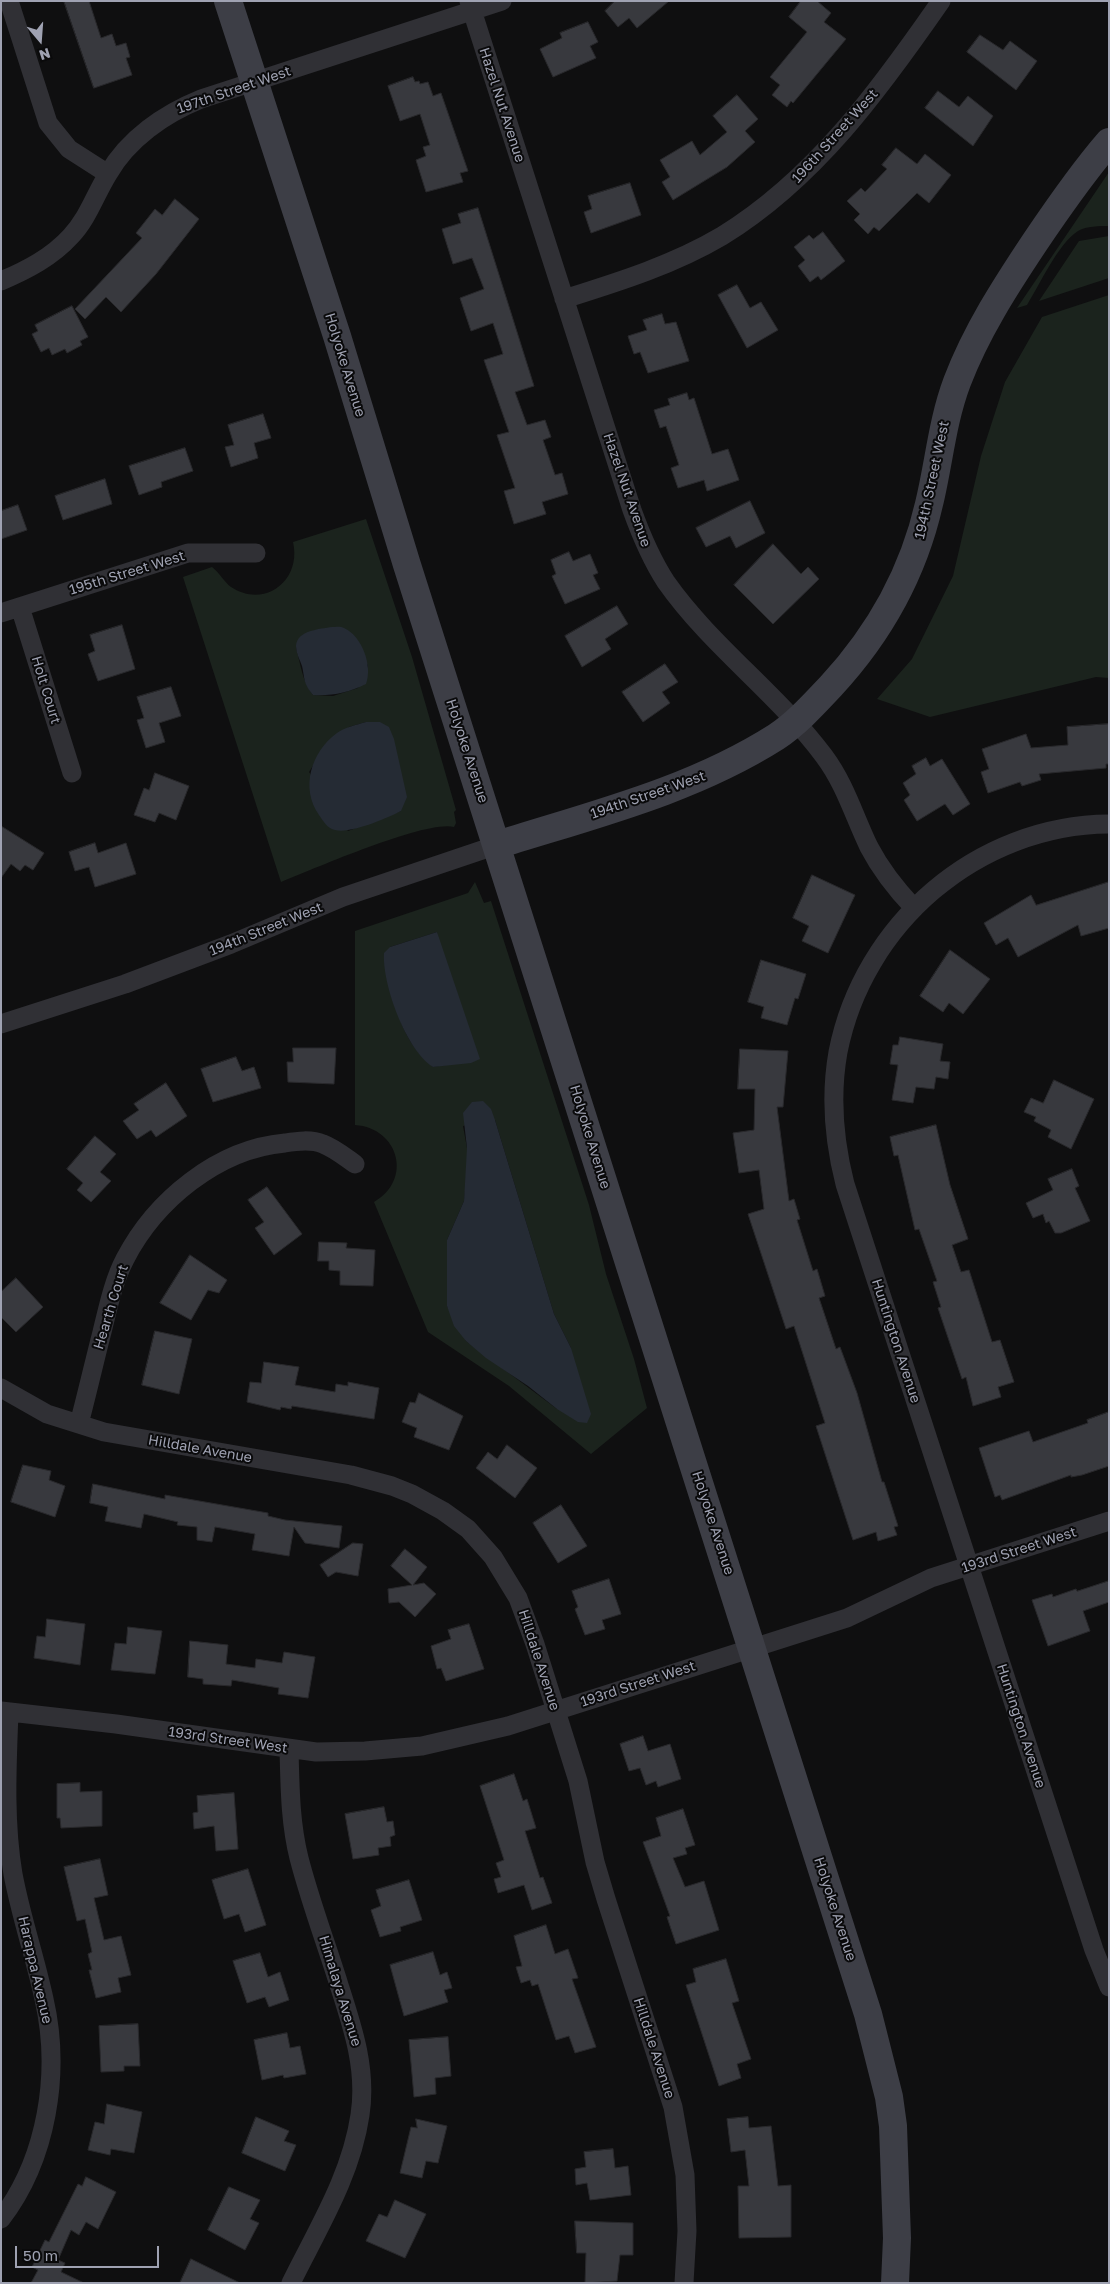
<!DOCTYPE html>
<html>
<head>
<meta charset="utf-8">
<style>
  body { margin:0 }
  #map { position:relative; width:1110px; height:2284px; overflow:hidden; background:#0f0f10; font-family:"Golos Text",sans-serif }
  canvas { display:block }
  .frame { position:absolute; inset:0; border:2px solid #9fa2b2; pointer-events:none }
  .north { position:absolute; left:15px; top:15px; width:50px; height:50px; -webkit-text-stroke:4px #0a0a0b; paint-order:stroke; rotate:162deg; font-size:14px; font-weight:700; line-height:20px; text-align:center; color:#9fa2b2 }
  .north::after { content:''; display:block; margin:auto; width:18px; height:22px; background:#9fa2b2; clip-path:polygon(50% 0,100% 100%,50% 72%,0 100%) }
  .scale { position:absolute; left:15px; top:2246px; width:144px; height:22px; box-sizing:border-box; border:2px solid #9fa2b2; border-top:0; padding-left:6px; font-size:15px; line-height:18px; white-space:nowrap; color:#9fa2b2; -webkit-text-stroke:4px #0a0a0b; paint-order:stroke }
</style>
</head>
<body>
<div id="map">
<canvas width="1110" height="2284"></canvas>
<div class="frame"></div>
<div class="north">N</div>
<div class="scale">50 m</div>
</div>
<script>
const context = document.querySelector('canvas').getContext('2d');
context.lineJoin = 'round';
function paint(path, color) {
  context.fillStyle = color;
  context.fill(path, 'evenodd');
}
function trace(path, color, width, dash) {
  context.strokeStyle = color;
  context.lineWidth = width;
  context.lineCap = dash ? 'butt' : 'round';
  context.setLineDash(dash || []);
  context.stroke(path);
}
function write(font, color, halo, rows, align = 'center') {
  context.font = font + ' "Golos Text",sans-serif';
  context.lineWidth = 4;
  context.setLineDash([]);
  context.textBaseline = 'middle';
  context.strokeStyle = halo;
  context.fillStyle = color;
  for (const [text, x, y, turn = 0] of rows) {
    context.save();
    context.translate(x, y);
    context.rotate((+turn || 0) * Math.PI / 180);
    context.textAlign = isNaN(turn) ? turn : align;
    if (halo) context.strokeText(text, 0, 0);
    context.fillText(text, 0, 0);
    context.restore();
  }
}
paint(new Path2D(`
  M1109 172V226C1099 226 1087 226 1078 231 1058 244 1040 284 1027 305L1017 308Z
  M1109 236V278L1039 301 1079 241Z
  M1109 295V678L1096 677 930 717 877 699 912 659 953 576 981 456 1005 382 1042 317Z
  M366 519 412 657 456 810 454 812 456 823 454 827C425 820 314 869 281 882L183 577 212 567C220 573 224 582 231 587 264 609 302 581 293 542ZM322 629C356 636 355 633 368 666L358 688 333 696 313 695C302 681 301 665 296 648L313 631ZM366 722H380L401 811 348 831 309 772 321 753 349 727Z
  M475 882 484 903 491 901 589 1205 606 1274 634 1359 647 1408 591 1454 509 1386 428 1332 374 1202C413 1180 399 1128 355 1125V931L468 893ZM437 932 451 1064 433 1067C394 1034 393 994 390 947ZM495 1120 554 1314 571 1348 557 1409 466 1341 447 1306V1240L464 1201 467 1171V1148L463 1126Z`), '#1b231d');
paint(new Path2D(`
  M332 627C335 627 341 626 344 628 362 636 373 666 366 684 348 693 332 696 313 695 303 683 305 679 302 666 300 660 296 653 296 646 297 630 320 629 332 627Z
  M366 722H380L389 727 394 739 407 797 401 811C387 818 351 834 335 830 328 829 323 821 319 815 300 788 311 752 337 733 345 727 356 725 366 722Z
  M437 932 480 1059 471 1063 433 1067C406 1050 382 984 384 953L390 947Z
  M483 1101 491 1109 495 1120 554 1314 571 1348 591 1414 587 1423 578 1422 557 1409 528 1386 486 1358 466 1341 454 1326 447 1306V1240L464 1201 467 1148 463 1113 472 1102Z`), '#252b34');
const building = new Path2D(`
  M64 1H89L101 38 112 34 116 46 126 43 130 57 126 58 132 75 94 88Z
  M615 1H669L637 28 629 18 618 27 605 11Z
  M801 1H817L831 13 824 22 846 39 793 103 791 101 787 107 772 95 780 85 770 77 807 32 789 17Z
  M588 22 598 42 590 46 596 58 553 77 540 49 562 38 560 33Z
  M980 35 1003 50 1010 41 1037 61 1016 90 967 52Z
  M413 77 415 82 419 81 420 84 428 82 433 96 441 93 468 171 460 173 463 182 426 192 416 160 426 156 423 147 430 145 420 114 400 121 388 86Z
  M938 91 959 107 968 96 993 116 973 146 925 108Z
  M737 95 758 119 745 131 755 142 727 167 673 200 662 182 670 177 660 160 692 141 700 155 727 132 713 116Z
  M896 148 917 164 925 154 951 175 929 203 917 193 879 231 874 227 868 234 854 220 860 214 847 201 861 188 865 192 887 169 882 165Z
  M630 183 641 215 591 233 584 212 592 209 588 196Z
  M175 199 199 219 156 274 121 312 106 297 85 319 75 309 142 238 136 233 155 209 162 215Z
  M478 208 534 386 515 392 527 425 545 420 551 437 543 440 555 475 562 473 568 494 542 502 546 514 514 524 504 491 515 488 497 435 509 432 484 360 503 354 493 323 471 331 460 298 484 289 472 258 453 264 442 229 461 223 458 214Z
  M823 232 845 261 821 280 818 276 810 282 798 266 805 260 794 247 809 235 813 239Z
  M737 285 750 308 761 302 778 330 747 348 718 295Z
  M72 306 88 337 80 341 82 345 67 353 65 349 52 355 49 348 41 352 32 334 38 331 35 325Z
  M662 314 665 324 676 322 689 361 648 373 640 352 634 354 628 336 647 330 643 320Z
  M687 393 689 400 694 398 712 454 728 449 739 480 707 491 704 480 678 488 671 468 679 465 666 426 660 428 654 410 670 405 668 399Z
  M263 414 271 438 254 443 258 458 231 467 225 447 234 445 228 425Z
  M185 448 193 471 161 482 162 487 139 495 129 466Z
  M105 479 112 504 63 520 55 496Z
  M750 501 765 533 736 548 730 536 706 547 696 528Z
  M18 505 27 530 1 539V511Z
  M773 544 801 574 808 567 819 579 773 624 734 585Z
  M569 552 573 561 590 554 598 573 593 575 600 589 565 604 552 576 556 574 551 560Z
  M617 606 628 624 605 639 611 649 582 667 565 636Z
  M122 625 135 669 98 681 88 654 95 651 90 635Z
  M665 664 678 682 662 692 670 703 643 722 622 692Z
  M171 687 181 716 159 723 165 742 146 748 137 720 144 718 137 697Z
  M1109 724V764H1106V768L1039 774 1041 780 1022 786 1020 782 988 793 981 772 989 769 982 749 1026 734 1031 748 1068 745 1067 727Z
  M926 758 930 766 942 759 970 804 953 815 945 804 917 821 904 800 910 795 903 783 916 774 912 766Z
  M155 773 189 786 176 820 159 813 155 822 134 815 144 788 149 790Z
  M1 826 44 853 33 870 25 865 20 871 11 864 1 878Z
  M95 843 98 853 126 843 136 874 95 887 89 867 75 871 69 852Z
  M812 875 855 895 828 953 802 941 809 926 793 918Z
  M1109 882V928L1081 936 1078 925 1018 957 1008 938 996 945 984 923 1031 895 1036 905Z
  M950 950 990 979 963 1014 949 1003 943 1012 920 996Z
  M761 960 806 974 798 999 795 998 787 1025 761 1018 764 1007 748 1002Z
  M900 1037 943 1044 940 1061 950 1062 948 1079 936 1077 934 1089 916 1087 913 1103 892 1100 898 1065 890 1064 893 1045H898Z
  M293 1048H336L334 1084 288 1082 287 1062H293Z
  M740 1049 788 1051 783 1107H777L789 1201 794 1199 800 1219 797 1220 813 1271 817 1269 825 1296 819 1298 836 1349 840 1347 857 1393 882 1482H884L898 1526 894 1527 897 1535 878 1541 876 1532 853 1540 816 1426 825 1423 794 1326 786 1329 748 1214 764 1209 759 1170 739 1173 733 1133 754 1130 755 1089H738Z
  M236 1057 242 1071 254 1067 261 1088 213 1102 201 1069Z
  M1054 1080 1094 1099 1071 1149 1048 1137 1051 1130 1034 1121 1036 1117 1024 1112 1031 1098 1043 1103Z
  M166 1083 187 1116 156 1137 151 1130 137 1139 123 1121 139 1110 134 1104Z
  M936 1125 950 1185 968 1239 952 1245 961 1272 969 1270 992 1342 1000 1340 1014 1382 998 1387 1001 1397 973 1406 966 1377 962 1379 938 1308 941 1307 933 1282 937 1281 919 1229 915 1230 898 1155 894 1156 890 1137Z
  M95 1136 116 1154 100 1172 111 1181 91 1202 77 1190 83 1183 67 1169Z
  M1072 1169 1079 1186 1075 1188 1090 1221 1061 1233H1055L1049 1221 1046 1223 1043 1214 1033 1218 1026 1203 1053 1190 1048 1179Z
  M267 1187 302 1234 274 1255 255 1228 264 1222 248 1200Z
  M319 1242 347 1243 346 1248 375 1250 373 1286 340 1285V1271L329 1270V1261H318Z
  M190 1255 227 1280 219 1293 208 1290 191 1320 160 1303Z
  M16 1278 43 1307 16 1332 1 1317V1292Z
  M155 1331 192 1339 179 1394 142 1385Z
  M264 1362 299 1367 295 1385 335 1392 336 1384 348 1386V1382L379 1388 374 1419 292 1406 291 1409 281 1407 280 1410 247 1402 250 1382 261 1383Z
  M419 1393 463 1416 449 1450 414 1437 417 1428 402 1422 410 1402 415 1403Z
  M1109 1412V1466L1082 1475 1071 1477V1475L1002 1500 1000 1495 995 1497 979 1448 1029 1431 1033 1442 1088 1423 1087 1420Z
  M507 1445 537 1468 515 1498 476 1468 488 1452 497 1459Z
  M23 1465 51 1471 49 1480 65 1486 55 1517 11 1502Z
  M93 1484 165 1499V1495L268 1513V1516L285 1520 342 1526 339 1548 305 1543 294 1527 289 1556 252 1550 255 1534 215 1527 212 1542 197 1540V1527L177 1525 178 1522 144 1514 141 1528 105 1521 108 1507 90 1503Z
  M561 1505 587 1546 558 1563 533 1523Z
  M353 1543 363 1544 358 1576 336 1572 328 1577 320 1565Z
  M405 1549 427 1567 413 1585 424 1583 436 1594 415 1617 399 1602 389 1603 388 1589 412 1585 391 1566Z
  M609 1579 621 1614 602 1620 605 1629 585 1635 575 1609 578 1607 572 1591Z
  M1109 1581V1602L1083 1611 1090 1631 1048 1646 1032 1600 1052 1594 1053 1597 1076 1589 1077 1591Z
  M47 1619 85 1624 80 1665 34 1658 37 1636 45 1637Z
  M469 1624 484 1669 446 1681 441 1668 437 1669 431 1646 451 1639 448 1630Z
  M128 1627 162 1631 155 1674 111 1670 115 1643 126 1644Z
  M190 1641 228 1645 226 1664 255 1668 256 1659 282 1663 284 1652 315 1657 308 1698 278 1694 279 1688 232 1680 231 1686 203 1684V1679L188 1677Z
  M643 1736 648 1751 670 1744 681 1779 658 1787 656 1781 646 1785 640 1768 629 1771 620 1744Z
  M514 1774 523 1801 527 1799 536 1828 525 1831 540 1878 543 1877 552 1903 532 1910 524 1885 498 1893 494 1879 501 1877 496 1863 504 1860 480 1786Z
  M80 1783V1792L102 1791V1826L61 1828 60 1818H57V1784Z
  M234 1793 238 1849 216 1851 214 1826 194 1829 193 1813 198 1812 197 1796Z
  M384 1807 387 1822 393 1821 395 1835 390 1837 391 1846 378 1848 379 1855 353 1859 345 1814Z
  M683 1809 695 1845 685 1848 687 1854 673 1858 685 1887 704 1881 719 1930 676 1944 667 1917 670 1916 643 1842 661 1836 656 1818Z
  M100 1859 108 1895 94 1898 104 1940 121 1936 131 1975 118 1978 121 1992 96 1998 89 1970H92L88 1954 92 1952 85 1919 77 1921 64 1867Z
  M248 1869 266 1925 245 1932 239 1914 224 1919 212 1880Z
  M409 1880 422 1920 400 1927 401 1931 380 1937 371 1910 381 1906 376 1890Z
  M546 1925 555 1954 568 1949 578 1978 572 1979 596 2047 575 2053 569 2036 556 2040 538 1984 532 1986 530 1980 521 1983 516 1967 522 1966 514 1936Z
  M433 1952 440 1975 447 1972 452 1988 444 1990 448 2002 404 2016 390 1965Z
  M260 1953 268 1977 280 1972 289 2000 269 2007 265 1997 247 2003 233 1961Z
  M726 1959 739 2001 732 2003 751 2059 737 2064 741 2078 719 2086 686 1985 696 1982 693 1969Z
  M138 2024 140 2066H124V2071L101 2072 99 2026Z
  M287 2033 290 2048 300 2046 306 2074 284 2078 283 2075 262 2080 254 2040Z
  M448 2037 451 2076 435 2078 436 2094 414 2097 409 2040Z
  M107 2104 142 2112 134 2153 111 2149 110 2155 88 2150 95 2122 104 2124Z
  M256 2117 289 2131 284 2141 296 2145 285 2171 242 2153Z
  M748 2117 749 2128 771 2126 778 2186 791 2185V2237L739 2238 738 2186H749L745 2150 731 2152 727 2119Z
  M416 2119 447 2126 438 2163 426 2161 422 2178 400 2173 411 2127 417 2128Z
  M613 2149 615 2168 628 2166 631 2195 590 2200 587 2183 576 2185 575 2169 586 2167 584 2152Z
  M86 2177 116 2192 98 2229 86 2222 79 2235 71 2230 58 2260 65 2263 61 2272 84 2283H31L38 2270 32 2267 45 2240 49 2242 78 2184 82 2186Z
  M229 2187 260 2200 250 2219 259 2223 245 2250 208 2230Z
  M395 2200 426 2214 405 2258 366 2241 379 2214 387 2217Z
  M575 2221 633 2223V2255H620L617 2281 585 2283 586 2253H577Z
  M191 2259 240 2283H180Z`);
paint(building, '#38393e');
trace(building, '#29292c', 1);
trace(new Path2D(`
  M9 1 48 123 69 149 108 174
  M469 1 632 510C641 535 651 559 666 582 711 646 777 693 824 756 845 784 854 816 869 847 881 870 896 889 914 908
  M1 281C27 270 52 257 71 236 88 218 95 195 108 174 128 139 164 114 201 99L502 1
  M564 299C618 282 673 265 722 236 815 179 880 89 941 1
  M20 607 72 773
  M1 613 188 553H256
  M1109 824C977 825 863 924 838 1052 830 1097 834 1141 845 1184L1094 1950 1109 1987
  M1 1024 125 984 231 944 343 897 497 845
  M1 1388 47 1414 104 1432 351 1475 392 1486 412 1494 443 1511 468 1529 493 1557 518 1598 535 1644 578 1781 595 1862 606 1899 673 2107 685 2175 687 2231 684 2283
  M79 1424C87 1394 94 1363 102 1332 108 1308 113 1282 125 1259 155 1201 217 1149 285 1143 297 1141 311 1139 323 1144 334 1148 345 1157 355 1164
  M1 1711 116 1724 316 1752 365 1751 422 1746 508 1726 847 1618 931 1578 1109 1521
  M289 1749C290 1786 290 1822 299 1858 310 1901 326 1943 339 1985 353 2028 367 2070 360 2115 351 2176 318 2228 291 2283
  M1 2219C47 2159 61 2073 44 1999 35 1957 21 1917 13 1874 4 1821 7 1766 9 1712`), '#303035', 19);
trace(new Path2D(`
  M228 1 337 336 407 565 868 2014 889 2097 893 2126 897 2238 895 2283
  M497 845C592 815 691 791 776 737 797 723 814 704 831 686 880 633 913 574 929 504 939 463 942 422 957 382 976 332 1005 287 1035 242 1058 208 1082 173 1109 142`), '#3d3e46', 28);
write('14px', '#9fa2b2', '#0a0a0b', [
  ["197th Street West",234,90,-19],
  ["Hazel Nut Avenue",502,105,72],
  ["196th Street West",835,136,-48],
  ["Holyoke Avenue",345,365,73],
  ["194th Street West",932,480,-78],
  ["Hazel Nut Avenue",627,490,71],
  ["195th Street West",127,573,-17],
  ["Holt Court",46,690,73],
  ["Holyoke Avenue",467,751,72],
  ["194th Street West",648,795,-19],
  ["194th Street West",266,929,-22],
  ["Holyoke Avenue",590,1137,73],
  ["Hearth Court",111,1307,-73],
  ["Huntington Avenue",896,1341,72],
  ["Hilldale Avenue",200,1449,10],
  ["Holyoke Avenue",713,1523,72],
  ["193rd Street West",1019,1550,-18],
  ["Hilldale Avenue",539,1660,72],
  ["193rd Street West",638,1684,-18],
  ["Huntington Avenue",1021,1726,72],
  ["193rd Street West",228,1740,8],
  ["Holyoke Avenue",835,1909,72],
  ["Harappa Avenue",35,1970,77],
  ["Himalaya Avenue",340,1991,73],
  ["Hilldale Avenue",654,2048,72]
]);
</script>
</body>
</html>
